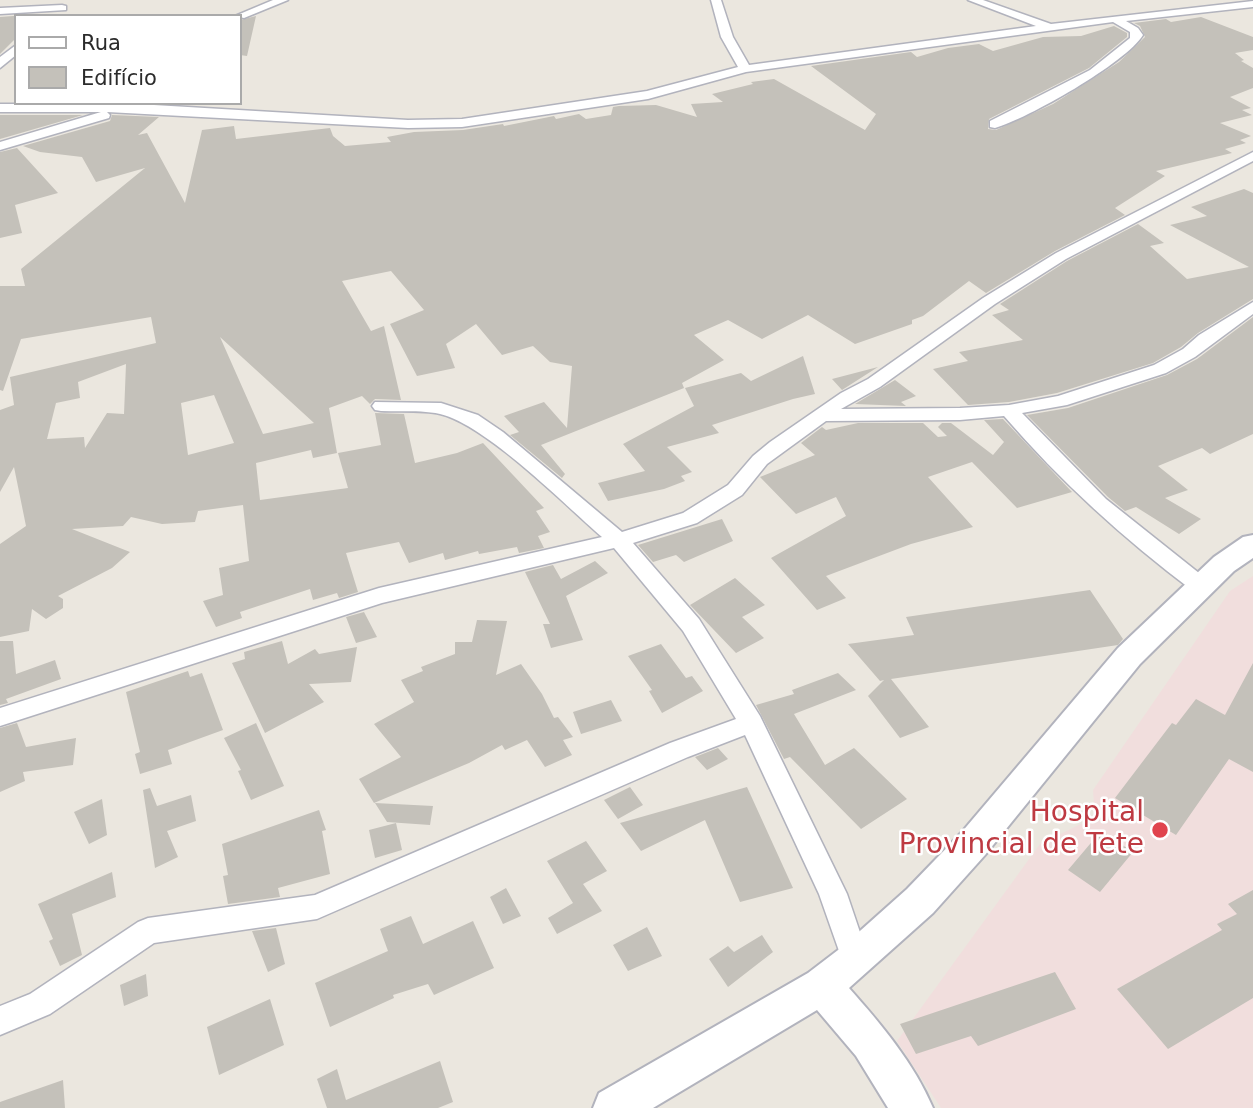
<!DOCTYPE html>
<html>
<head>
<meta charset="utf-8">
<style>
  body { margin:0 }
  #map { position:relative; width:1253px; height:1108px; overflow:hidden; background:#ebe7df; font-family:"DejaVu Sans",sans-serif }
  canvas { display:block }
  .legend { position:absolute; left:14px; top:14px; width:228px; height:91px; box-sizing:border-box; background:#fff; border:2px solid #aaa; margin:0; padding:9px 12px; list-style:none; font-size:21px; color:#2b2b2b }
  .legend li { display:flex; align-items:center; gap:14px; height:35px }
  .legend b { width:35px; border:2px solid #aaa }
</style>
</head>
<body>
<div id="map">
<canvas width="1253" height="1108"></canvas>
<ul class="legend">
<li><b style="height:9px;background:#fff"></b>Rua</li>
<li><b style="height:19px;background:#c4c1ba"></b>Edifício</li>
</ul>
</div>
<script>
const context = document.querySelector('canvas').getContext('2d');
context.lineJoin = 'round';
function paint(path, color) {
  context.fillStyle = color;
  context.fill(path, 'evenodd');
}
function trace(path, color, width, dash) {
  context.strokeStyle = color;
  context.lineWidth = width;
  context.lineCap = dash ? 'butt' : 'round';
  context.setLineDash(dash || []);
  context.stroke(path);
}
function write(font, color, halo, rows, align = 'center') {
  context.font = font + ' "DejaVu Sans",sans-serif';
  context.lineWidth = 5;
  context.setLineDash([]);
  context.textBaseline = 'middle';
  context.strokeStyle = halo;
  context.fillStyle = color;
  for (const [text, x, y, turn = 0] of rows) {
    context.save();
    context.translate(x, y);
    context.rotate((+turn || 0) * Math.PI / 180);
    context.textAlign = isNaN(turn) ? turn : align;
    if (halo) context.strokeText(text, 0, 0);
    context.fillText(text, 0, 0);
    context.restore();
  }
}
paint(new Path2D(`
  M1253 576V1108H941L897 1041 1040 844 1095 817 1093 790 1230 591Z`), '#f1dedd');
paint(new Path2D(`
  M39 14 16 16V38L0 54V17Z
  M256 16 247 56 240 55V20Z
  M1201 17 1253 37V50L1235 53 1244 60 1241 61 1253 68V88L1230 97 1251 108 1242 110 1252 115 1220 123 1251 136 1240 140 1246 143 1225 149 1232 153 1156 171 1165 176 1115 208 1125 215 1055 251 986 293 969 281 923 316 912 320V324L855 344 808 315 762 339 728 320 694 335 724 360 682 383 684 388 541 445 565 474 562 478 510 435 519 432 504 416 544 402 567 428 572 366 550 362 533 346 502 355 476 324 446 344 455 368 417 376 390 324 424 310 391 271 342 281 371 331 384 326 401 400 375 399 370 404 362 396 329 408 337 453 313 458 311 450 256 463 260 500 348 488 338 453 381 445 375 413 404 414 415 463 457 453 483 443 544 508 536 511 550 532 538 536 544 548 519 553 517 547 479 554 478 551 445 560 443 553 409 563 399 542 346 553 358 592 339 598 337 593 313 600 310 589 240 612 242 618 216 627 203 601 223 595 219 568 249 561 243 505 198 511 195 522 162 524 131 517 123 526 72 529 130 552 112 568 58 596 63 599V608L46 619 32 609 29 631 0 637V544L26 526 14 467 0 492V410L14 405 10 377 156 343 151 317 21 339 3 391 0 390V286H25L21 269 145 168 96 182 82 157 40 152 23 146 110 121 112 115 159 117 138 135 147 133 185 203 202 130 234 126 236 139 330 128 333 136 345 146 391 142 387 137 414 132 463 130 503 124 504 126 554 116 556 119 579 114 586 119 611 115 613 107 619 106 656 105 697 117 691 104 723 102 712 94 753 84 751 82 774 79 865 130 876 114 811 66 911 52 917 57 948 48 979 44 993 51 1043 37 1081 36 1114 26 1127 33V37L1089 68 989 119 988 129 996 130 1053 104 1119 62 1145 37 1140 26 1134 23 1166 19 1171 22ZM220 337 314 423 263 434ZM126 364 124 414 107 413 85 448 84 437 47 439 56 403 80 398 78 382ZM214 395 234 443 188 455 181 403Z
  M0 115H83L0 139Z
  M17 148 58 193 15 205 22 233 0 238V152Z
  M1244 189 1253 193V299L1198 333 1181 347 1153 363 1057 393 1009 402 968 405 933 369 968 361 959 352 1023 340 992 315 1009 310 1000 304 1067 261 1138 224 1164 243 1150 246 1187 279 1249 267 1170 225 1207 216 1191 207Z
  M1253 317V434L1210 454 1202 448 1158 466 1188 490 1165 498 1201 519 1179 534 1136 507 1125 511 1108 497 1027 415 1068 408 1167 375 1197 359Z
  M803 356 815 394 793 399 712 425 719 433 667 447 692 472 681 476 685 481 664 489 608 501 598 483 645 471 623 444 694 406 685 388 741 373 751 381Z
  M878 367 842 390 832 379Z
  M895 380 916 396 901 402 906 406 855 404Z
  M1003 419 1072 492 1017 508 972 462 928 477 973 527 911 544 826 576 846 598 817 610 771 558 846 516 836 497 796 514 760 477 815 455 801 443 822 427 826 430 858 423H923L938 437 947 436 938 427 942 423H951L993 455 1004 442 984 420Z
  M722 519 733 541 684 562 676 555 653 562 638 545Z
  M595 561 608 573 566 596 583 640 551 648 543 624H550L525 572 553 565 561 579Z
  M735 578 765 605 742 617 764 638 736 653 690 605Z
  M1090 590 1123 639 1118 645 891 679 929 727 900 738 868 696 884 680 880 681 848 644 914 635 906 617Z
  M364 612 377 637 356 643 346 617Z
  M477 620 507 621 496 675 521 664 542 694 554 718 558 717 573 737 563 740 572 755 545 767 527 740 505 750 502 745 469 763 374 803 359 779 401 757 374 724 414 702 401 680 423 671 421 667 455 654V642H472Z
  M0 641H13L16 674 55 660 61 679 6 699 8 703 0 705Z
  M282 641 288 664 315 649 319 654 357 647 351 682 309 684 324 702 265 733 232 663 245 659 244 652Z
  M661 644 686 678 692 676 703 691 662 713 649 691 652 690 628 656Z
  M1253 663V772L1229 759 1176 835 1115 798 1172 723 1176 725 1196 699 1225 715Z
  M188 671 190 677 202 673 223 730 168 750 172 764 140 774 135 754 140 752 126 692Z
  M838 673 856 690 794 714 825 765 854 748 907 799 861 829 790 757 784 759 756 705 794 694 792 690Z
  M611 700 622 721 581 734 573 712Z
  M17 723 26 747 76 738 73 765 23 772 25 781 0 792V728Z
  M256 723 284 786 251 800 238 771 241 770 224 738Z
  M718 748 728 759 707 770 695 757Z
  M630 787 643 805 618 819 604 800Z
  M747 787 793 888 740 902 705 820 641 851 620 823Z
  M150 788 157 806 191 795 196 821 167 831 178 857 155 868 143 790Z
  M102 799 107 835 89 844 74 812Z
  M375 803 433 806 430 825 387 822Z
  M319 810 326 830 322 831 330 874 278 888 280 897 228 904 223 876 228 875 222 844Z
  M396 823 402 850 375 858 369 830Z
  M1101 831 1133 852 1100 892 1068 870Z
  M586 841 607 871 583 884 602 911 557 934 548 918 573 903 547 861Z
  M112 872 116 897 72 914 82 955 60 966 49 941 53 939 38 904Z
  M506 888 521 916 503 924 490 897Z
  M1253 890V998L1168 1049 1117 989 1222 930 1217 924 1237 914 1228 904Z
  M411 916 423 944 473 921 494 968 434 995 428 984 393 995 394 998 330 1027 315 983 388 951 380 929Z
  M647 927 662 956 628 971 613 945Z
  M276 928 285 964 268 972 252 931Z
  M762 935 773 952 728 987 709 959 728 946 734 952Z
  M1055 972 1076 1009 978 1046 971 1036 916 1054 900 1024Z
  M146 974 148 996 124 1006 120 985Z
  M270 999 284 1045 219 1075 207 1027Z
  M440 1061 453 1102 438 1108H327L317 1079 337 1069 346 1100Z
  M63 1080 65 1108H0V1102Z`), '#c4c1ba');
const street = new Path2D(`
  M273 0H288L244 18 235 16Z
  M711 0H721L733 37 749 65 1036 26 968 0H983L1051 24 1253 1V7L1126 21 1138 28 1143 35C1126 63 1027 119 995 128L990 127V121L1090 70 1130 38V32L1113 22 746 72 648 99 462 127 408 128 107 112 110 115 109 118 0 150V142L101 112H0V104H137L408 120 462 119 647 91 738 67 721 37Z
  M62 5 66 6V10L0 14V8Z
  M16 45V55L0 68V57Z
  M1253 152V161L1066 259 995 304 880 387 841 409 960 408 1009 405 1058 396 1154 365 1183 349 1199 335 1253 302V314L1195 357 1166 373 1067 405 1022 413 1106 499 1209 581 1212 586 1209 591 1201 594 1193 591C1124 539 1061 482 1004 416L960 420 826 421 767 464 742 495 697 523 633 543 699 619 760 716 847 894 869 959 865 968 855 972 845 968 819 894 745 735 688 757 317 919 154 943 50 1014 0 1035V1006L30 994 138 922 148 918 315 895 670 743 736 719 683 631 614 548 382 603 0 726V708L379 588 602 537C564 504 486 425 440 414 422 410 400 412 381 411L375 410 372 406 375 402 441 403 478 415 503 432 622 532 683 513 728 485 753 456 770 442 841 393 868 379 983 298 1056 253Z`);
const secondary = new Path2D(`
  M1253 535V558L1234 571 1140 664 985 855 933 913 849 988C881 1024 914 1063 933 1108H888L856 1056 817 1010 653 1108H593L599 1093 808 973 842 947 907 889 961 833 1118 648 1214 557 1243 537Z`);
trace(street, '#b2b3bd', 3);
trace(secondary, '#b2b3bd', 4);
paint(street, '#fff');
paint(secondary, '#fff');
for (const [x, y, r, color] of [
  [1160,830,9,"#e0444e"]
]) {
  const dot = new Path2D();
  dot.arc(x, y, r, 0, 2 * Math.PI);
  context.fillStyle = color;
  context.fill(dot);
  trace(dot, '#fff', 2.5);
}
write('28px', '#be3a42', '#fff', [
  ["Hospital",1144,814],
  ["Provincial de Tete",1144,846]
], 'right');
</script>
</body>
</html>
